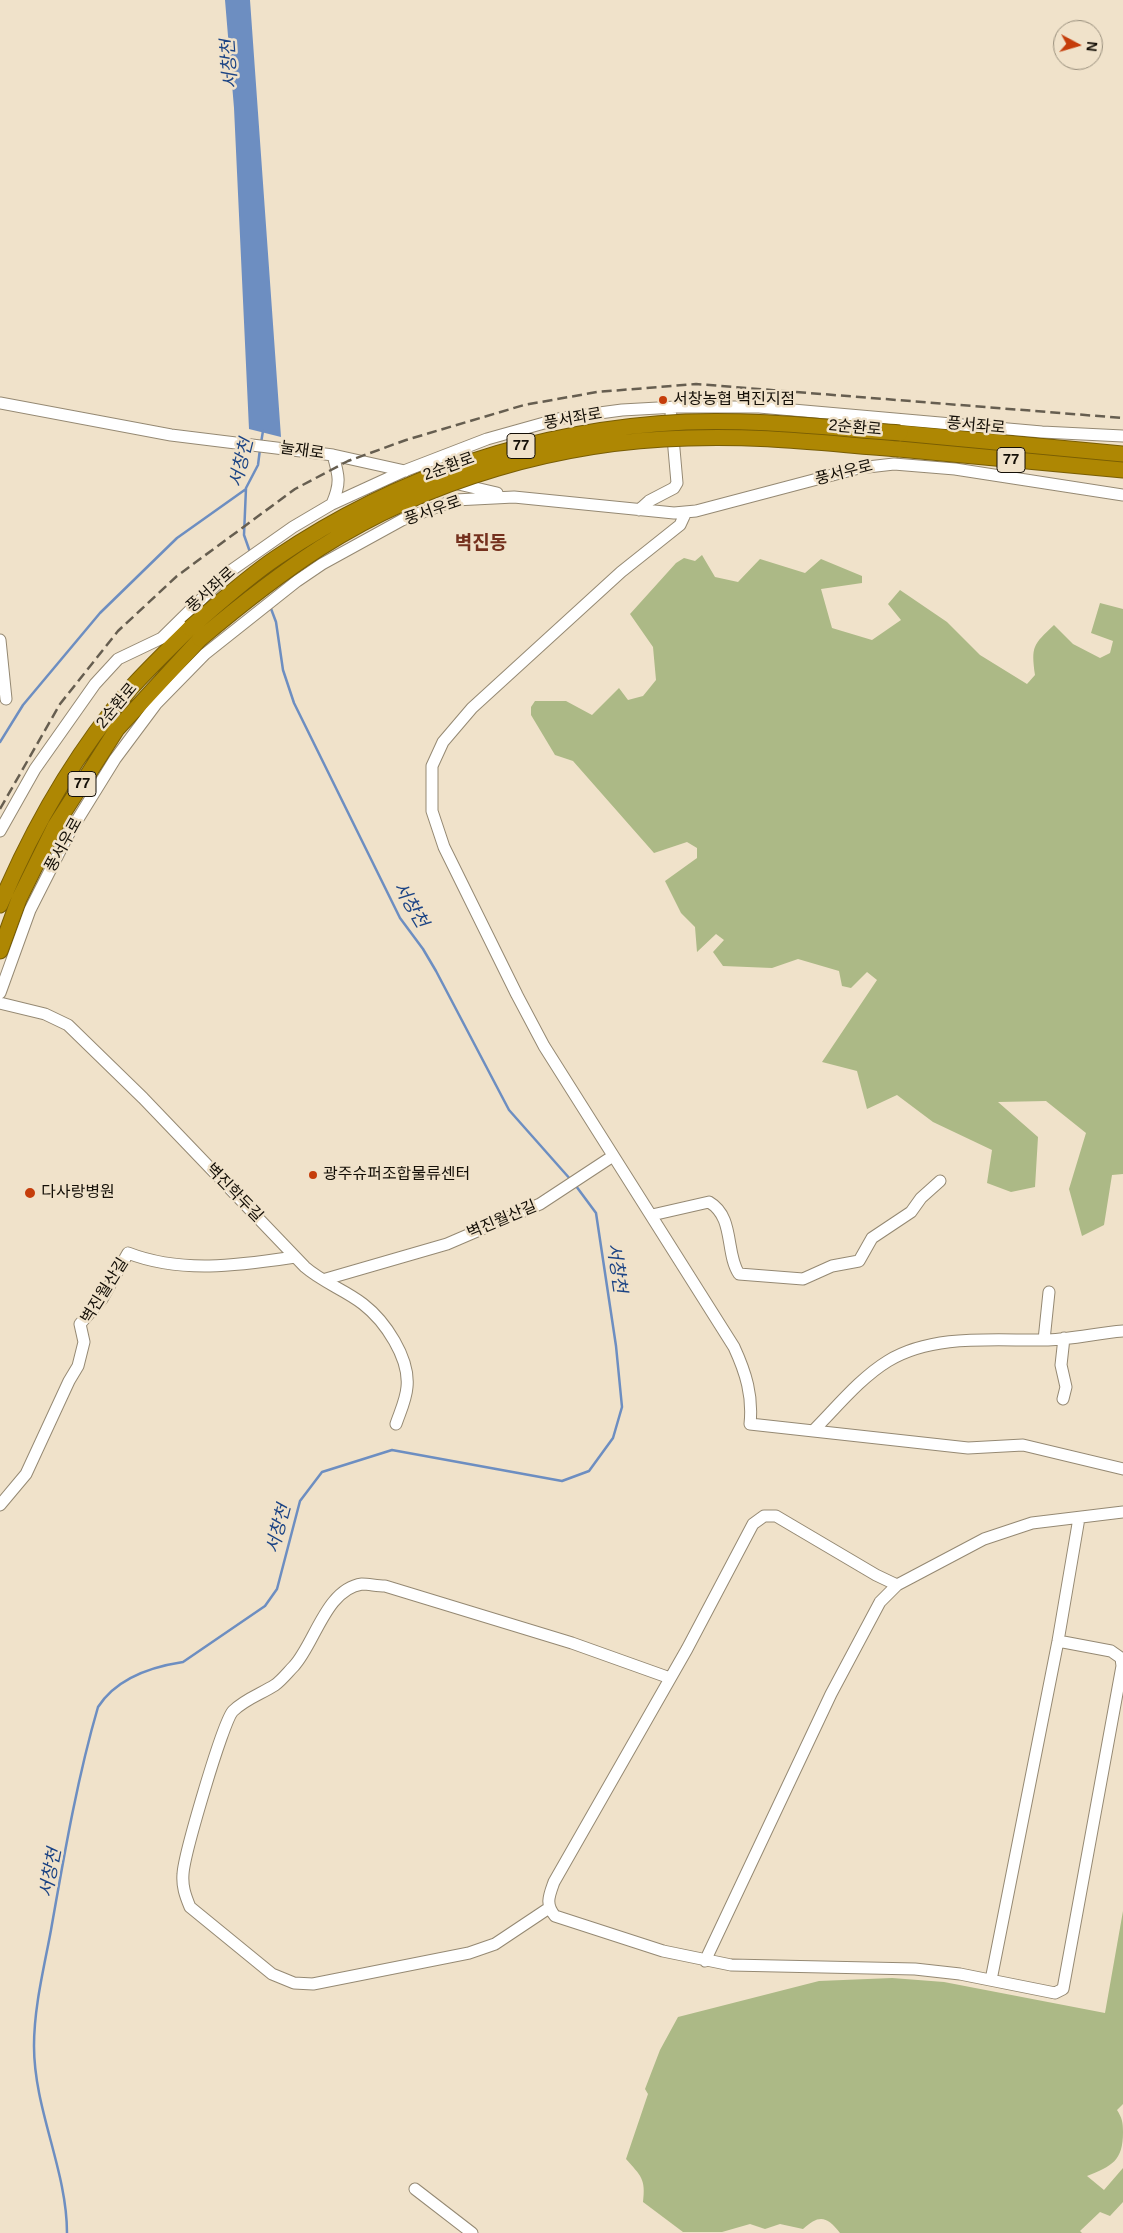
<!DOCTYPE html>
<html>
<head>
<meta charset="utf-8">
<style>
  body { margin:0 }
  #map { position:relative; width:1123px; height:2233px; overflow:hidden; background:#f0e2ca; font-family:Helvetica,sans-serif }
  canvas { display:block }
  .north { position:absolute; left:1053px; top:20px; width:50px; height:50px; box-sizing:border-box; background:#f0e2ca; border:1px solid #988e7c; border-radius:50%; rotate:96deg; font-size:14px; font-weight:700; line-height:20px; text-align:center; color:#140f07 }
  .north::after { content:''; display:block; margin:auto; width:18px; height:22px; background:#c53d0b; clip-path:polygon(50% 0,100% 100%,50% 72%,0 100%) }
</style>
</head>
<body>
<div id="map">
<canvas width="1123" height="2233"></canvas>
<div class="north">N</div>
</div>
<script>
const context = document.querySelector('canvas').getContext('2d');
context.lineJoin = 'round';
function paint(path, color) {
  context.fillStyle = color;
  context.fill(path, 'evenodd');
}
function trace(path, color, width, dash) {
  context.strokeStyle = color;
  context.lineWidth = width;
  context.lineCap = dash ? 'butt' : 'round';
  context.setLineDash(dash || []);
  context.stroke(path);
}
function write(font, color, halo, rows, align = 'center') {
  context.font = font + ' Helvetica,"Noto Sans KR",sans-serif';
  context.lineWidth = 5;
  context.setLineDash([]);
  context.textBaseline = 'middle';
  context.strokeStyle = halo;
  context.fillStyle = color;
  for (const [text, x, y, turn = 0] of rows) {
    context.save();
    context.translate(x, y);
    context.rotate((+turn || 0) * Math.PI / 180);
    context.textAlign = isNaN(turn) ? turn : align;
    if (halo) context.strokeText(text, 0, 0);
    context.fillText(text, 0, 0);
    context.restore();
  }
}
paint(new Path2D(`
  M702 555 715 577 738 582 760 559 805 573 821 559 862 576V583L821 589 832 628 872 640 901 620 888 604 900 590 947 622 980 655 1027 684 1035 675C1031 646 1033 645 1054 625L1073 644 1100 658 1110 653 1113 641 1091 633 1100 603 1123 609V1174L1112 1175 1104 1225 1082 1236 1069 1189 1086 1133 1046 1101 998 1102 1038 1137 1035 1187 1011 1192 987 1183 992 1150 933 1122 897 1095 867 1109 857 1071 822 1062 877 980 867 972 851 988 842 986 839 971 798 959 772 968 723 966 713 952 724 940 716 934 697 952 695 927 681 913 665 881 697 858V848L687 842 654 853 573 761 555 755 531 715V707L535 701H566L592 715 619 688 628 700 643 696 656 680 653 647 630 614 676 563 684 558 695 561Z
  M1123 1911V2104L1117 2110C1122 2118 1123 2122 1123 2132 1123 2161 1112 2166 1087 2176L1104 2190 1123 2168V2202L1110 2216 1100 2212 1080 2231 1082 2233H840C827 2216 819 2214 803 2229L780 2224 765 2229 750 2224 722 2232H683L643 2202C646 2179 641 2176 626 2159L648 2094 645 2089 660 2050 678 2017 819 1981 892 1978 944 1982 1105 2013Z`), '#acb986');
paint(new Path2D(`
  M225 0H250L281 437 249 429 234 108Z`), '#6d8ec1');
trace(new Path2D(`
  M261 443 263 431
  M250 552 244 535 246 488 258 465 260 449
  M270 606 276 622 283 670 294 703 400 918 423 949 436 971 509 1110 571 1180
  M0 742 23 705 100 613 177 538 246 489
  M67 2233C67 2170 34 2110 34 2046 34 2007 44 1968 51 1930 64 1856 77 1779 98 1707 116 1679 150 1667 183 1662L265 1606 277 1589 300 1501 322 1472 392 1450 562 1481 589 1471 613 1438 622 1407 616 1346 596 1213 576 1186`), '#6d8ec1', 2.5);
const minor = new Path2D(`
  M0 403 171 435 333 455 405 471
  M454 483 497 493
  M332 504C341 483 339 476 333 455
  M639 510 649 501 674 488 677 483 671 415
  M686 512 680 525 621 572 472 708 443 742 432 766V811L444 847 517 995 544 1046 734 1347C746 1373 753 1396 750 1424L968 1448 1023 1445 1123 1469
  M0 640 6 699
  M0 831 35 769 95 684 118 659 162 638 229 572 293 527 332 504 404 471 487 439 562 418 622 410 676 407H759L1042 432 1123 436
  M0 993 30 910 68 835 115 759 156 704 205 654 297 581 322 564 402 520 455 500 514 497 674 513 696 511 859 468 894 464 955 469 1123 495
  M0 1003 45 1014 68 1025 143 1098 305 1267C322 1282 345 1290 363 1304 385 1321 410 1358 407 1387 406 1400 400 1412 396 1424
  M652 1215 709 1202C735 1217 725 1253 739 1274L803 1279 832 1266 859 1261 872 1238 911 1212 921 1198 940 1181
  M326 1279 447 1244 540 1204 613 1156
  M1044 1340 1049 1292
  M1063 1399 1066 1387 1061 1365 1064 1338
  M813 1431C836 1408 860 1378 888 1361 934 1333 996 1341 1048 1340 1073 1339 1098 1333 1123 1331
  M0 1505 26 1474 69 1381 78 1366 84 1342 80 1324 102 1299 128 1253C182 1274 240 1265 295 1257
  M897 1585 876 1575 776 1516H764L753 1524 687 1649 554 1882C549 1896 545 1904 555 1916L663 1951 731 1965 915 1969 960 1974 1055 1993 1063 1989 1122 1666 1121 1658 1111 1651 1058 1641
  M549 1908 495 1944 469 1953 313 1984 294 1983 272 1974 190 1907C185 1895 182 1886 183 1874 184 1855 223 1721 233 1711 245 1699 261 1694 275 1685 282 1680 288 1672 294 1666 315 1643 326 1589 362 1584 369 1584 377 1586 385 1586L572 1643 670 1678
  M705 1961 831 1694 880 1602 897 1585 984 1539 1032 1523 1123 1512
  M991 1980 1058 1641 1079 1518
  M415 2189 472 2233`);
const highway = new Path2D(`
  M900 433 1123 454
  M899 449 1123 470
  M0 905C33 827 76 752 131 688 150 667 170 648 190 628
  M0 951 19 899 55 826 117 729 200 639`);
trace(minor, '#958973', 13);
trace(highway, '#785d04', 17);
trace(minor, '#fff', 11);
trace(highway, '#ae8703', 15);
trace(new Path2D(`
  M0 809 60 704 118 631 177 576 295 489 348 461 406 440 524 405 597 392 696 384 1123 418`), '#665e50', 2.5, [10, 5]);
const highwayBridge = new Path2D(`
  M190 628C218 604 245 579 276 558 398 475 539 429 686 422 757 419 829 428 900 433
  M200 639C239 606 278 575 320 548 428 479 561 441 688 438 759 435 829 444 899 449`);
trace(highwayBridge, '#785d04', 17, []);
trace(highwayBridge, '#ae8703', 15);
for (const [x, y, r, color] of [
  [663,400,5,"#c53d0b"],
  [313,1175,5,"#c53d0b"],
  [30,1193,6,"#c53d0b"]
]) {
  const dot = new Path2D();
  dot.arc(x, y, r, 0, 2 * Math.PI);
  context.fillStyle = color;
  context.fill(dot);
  trace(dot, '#f0e2ca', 2);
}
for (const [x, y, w] of [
  [521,446,28],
  [1011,460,28],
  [82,784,28]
]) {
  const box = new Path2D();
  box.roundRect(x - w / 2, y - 12.5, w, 25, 4);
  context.fillStyle = '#f0e2ca';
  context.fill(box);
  trace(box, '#140f07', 1);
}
write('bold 15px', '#140f07', null, [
  ["77",521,446],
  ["77",1011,460],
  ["77",82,784]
]);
write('16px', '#140f07', '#f0e2ca', [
  ["서창농협 벽진지점",673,400],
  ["광주슈퍼조합물류센터",323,1175],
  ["다사랑병원",41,1193]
], 'left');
write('16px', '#140f07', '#f0e2ca', [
  ["풍서좌로",573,419,-10],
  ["풍서좌로",976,426,5],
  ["2순환로",855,428,5],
  ["눌재로",302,451,8],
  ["2순환로",449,467,-20],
  ["풍서우로",844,473,-14],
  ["풍서우로",433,511,-19],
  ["풍서좌로",211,590,-42],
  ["2순환로",117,706,-50],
  ["풍서우로",64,845,-61],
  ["벽진학두길",234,1193,46],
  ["벽진월산길",502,1220,-23],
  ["벽진월산길",105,1291,-58]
]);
write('italic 18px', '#1c4484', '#f0e2ca', [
  ["서창천",230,64,-94],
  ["서창천",242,463,-76],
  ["서창천",410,905,59],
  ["서창천",616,1268,82],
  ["서창천",279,1529,-75],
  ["서창천",51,1873,-79]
]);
write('bold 19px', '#74301d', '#f0e2ca', [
  ["벽진동",481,544]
]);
</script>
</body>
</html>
